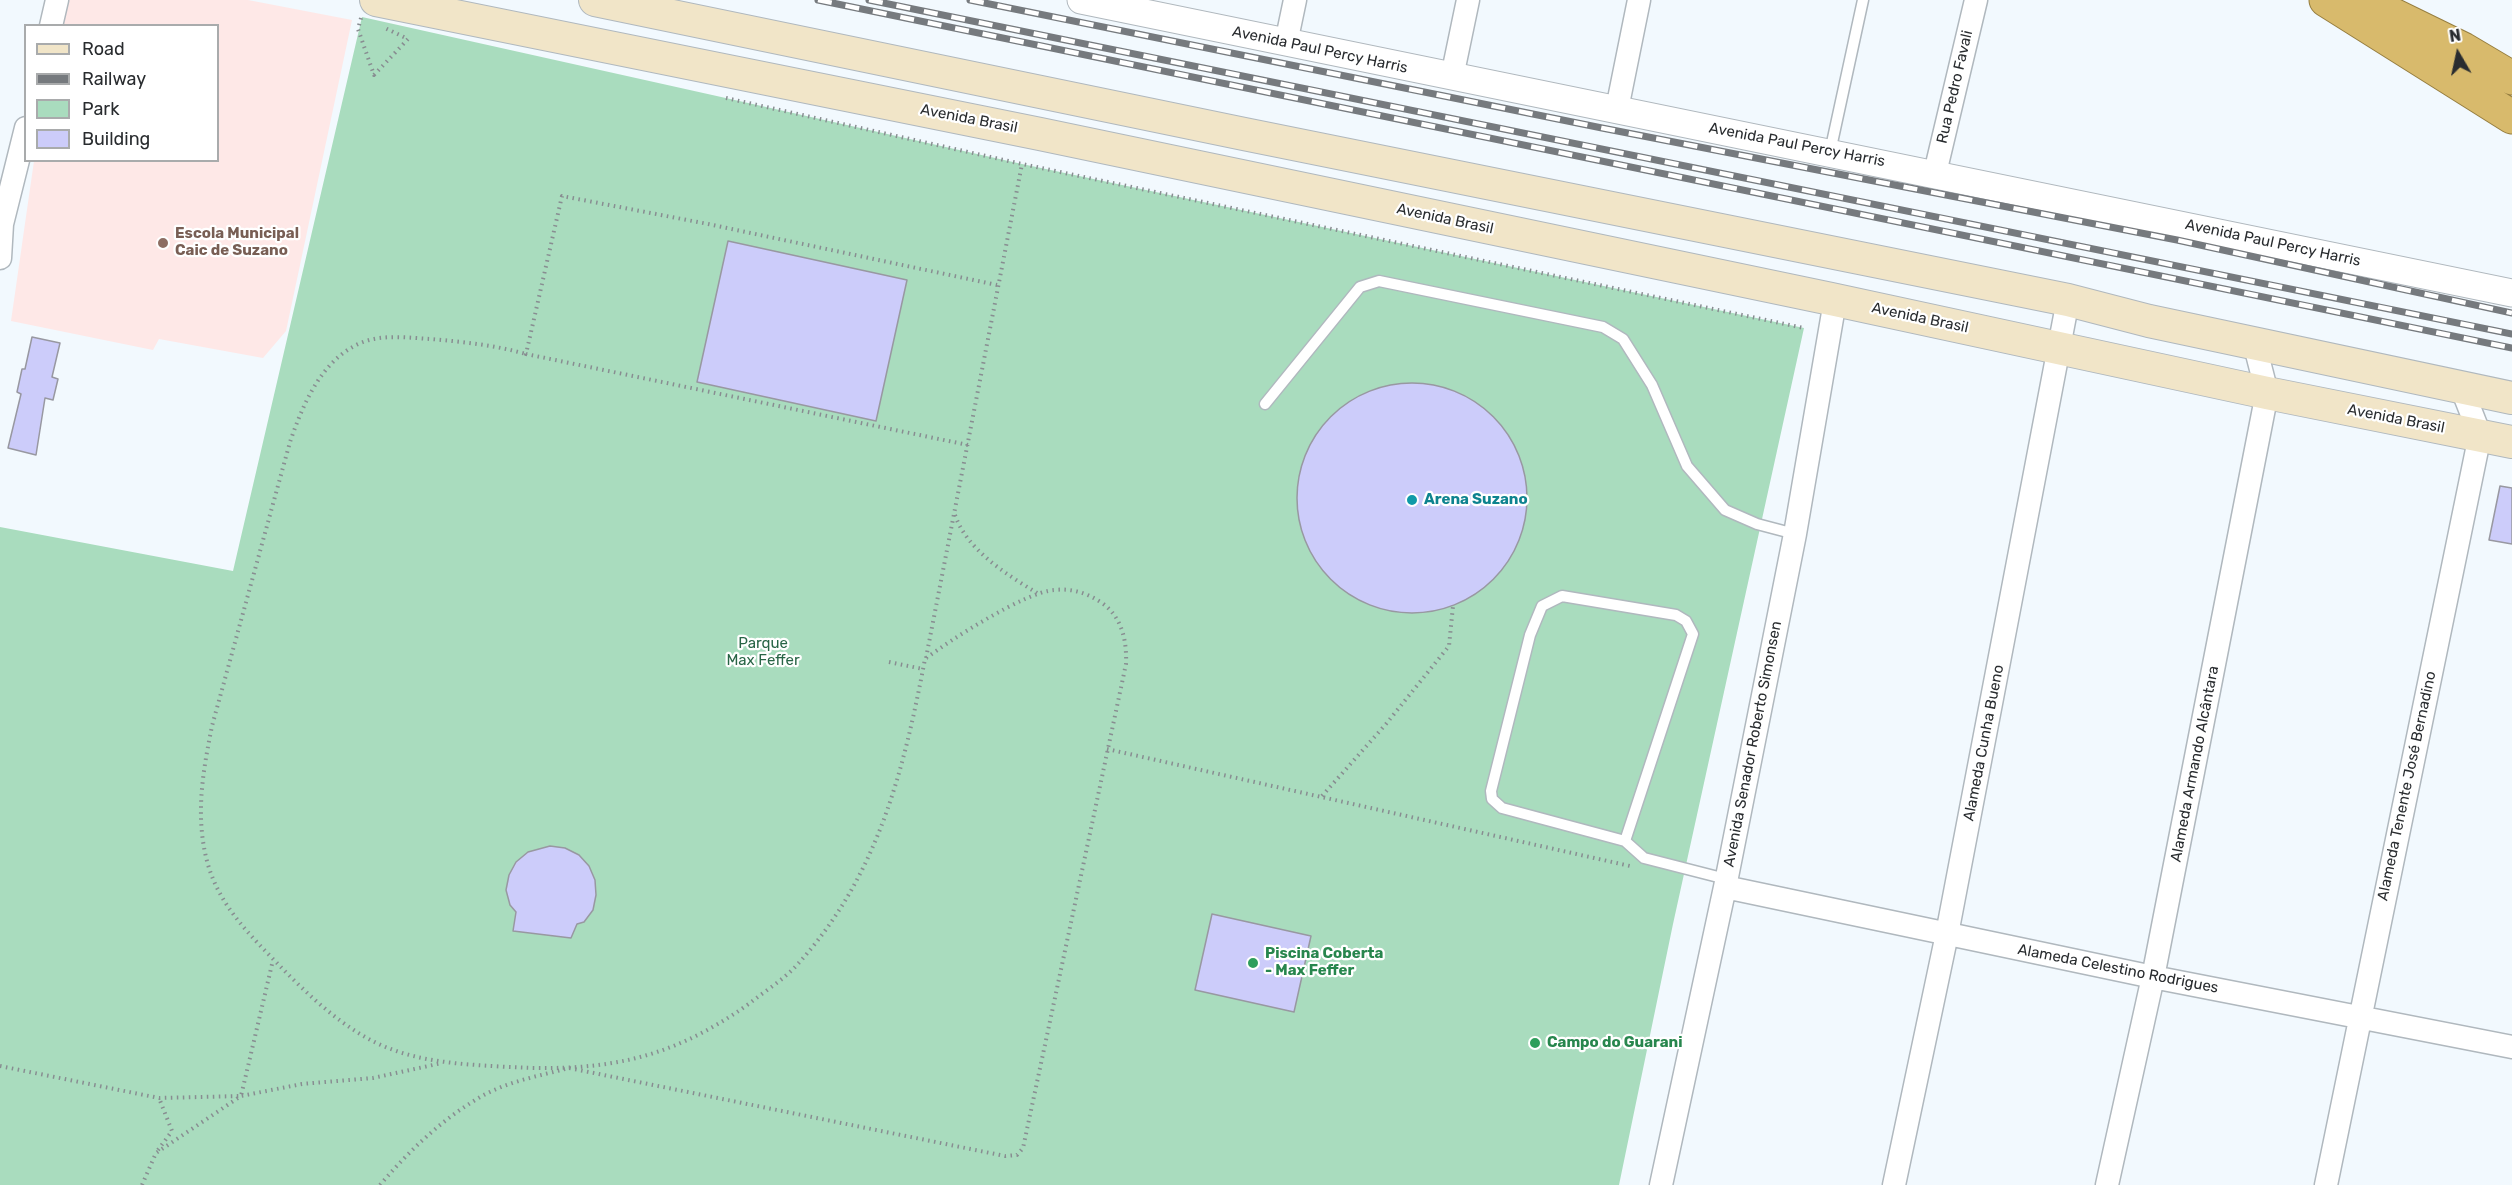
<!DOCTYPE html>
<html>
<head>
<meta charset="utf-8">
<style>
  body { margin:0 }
  #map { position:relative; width:2512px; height:1185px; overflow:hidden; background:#f2f9fe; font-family:Rubik,sans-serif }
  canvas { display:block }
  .legend { position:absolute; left:24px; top:24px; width:195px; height:138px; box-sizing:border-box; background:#fff; border:2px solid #a9abac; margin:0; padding:8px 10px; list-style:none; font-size:18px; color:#292c2f }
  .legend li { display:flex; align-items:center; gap:12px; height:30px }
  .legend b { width:30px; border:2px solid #a9abac }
  .north { position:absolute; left:2428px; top:24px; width:60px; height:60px; -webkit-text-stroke:4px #fff; paint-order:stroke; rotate:351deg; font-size:16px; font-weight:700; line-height:24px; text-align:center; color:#292c2f }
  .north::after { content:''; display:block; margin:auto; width:21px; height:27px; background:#292c2f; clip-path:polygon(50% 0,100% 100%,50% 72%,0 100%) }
</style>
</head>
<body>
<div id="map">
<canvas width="2512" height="1185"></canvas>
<ul class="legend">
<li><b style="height:8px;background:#f1e5c8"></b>Road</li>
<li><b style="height:8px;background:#767a7e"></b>Railway</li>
<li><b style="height:16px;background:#a9dcbe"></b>Park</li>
<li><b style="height:16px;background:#ccccfa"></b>Building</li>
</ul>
<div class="north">N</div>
</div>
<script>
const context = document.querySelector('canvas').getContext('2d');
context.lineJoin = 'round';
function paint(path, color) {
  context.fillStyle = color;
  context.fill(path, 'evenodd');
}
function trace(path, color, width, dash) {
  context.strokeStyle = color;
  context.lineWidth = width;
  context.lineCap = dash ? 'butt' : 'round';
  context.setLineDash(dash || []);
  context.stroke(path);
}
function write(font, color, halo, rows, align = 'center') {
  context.font = font + ' Rubik,sans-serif';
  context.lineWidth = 4.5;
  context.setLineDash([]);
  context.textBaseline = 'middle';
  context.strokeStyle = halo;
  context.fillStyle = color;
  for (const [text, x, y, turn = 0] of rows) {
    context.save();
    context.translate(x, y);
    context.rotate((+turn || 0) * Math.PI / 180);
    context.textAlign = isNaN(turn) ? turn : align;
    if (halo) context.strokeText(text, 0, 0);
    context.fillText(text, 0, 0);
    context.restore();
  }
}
paint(new Path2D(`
  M66 0H248L352 20 286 331 263 358 159 339 153 350 11 321 34 161 218 160V26L61 25Z`), '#fee8e7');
paint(new Path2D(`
  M362 17 1022 164 1804 328 1673 924 1619 1185H0V527L233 571Z`), '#a9dcbe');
const building = new Path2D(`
  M728 241 907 280 876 421 697 382Z
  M32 337 60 343 52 377 58 379 53 400 45 398 36 455 8 448 21 394 17 392 22 369H25Z
  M1297 498a115 115 0 1 1 230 0a115 115 0 1 1-230 0Z
  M2500 486 2512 488V544L2489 540Z
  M550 846 565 848 579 855 589 866 595 880 596 895 593 910 584 922 577 924 571 938 513 931 516 912 510 905 506 890 509 875 516 862 528 852Z
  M1212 914 1311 936 1294 1012 1195 990Z`);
paint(building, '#ccccfa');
trace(building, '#9898a1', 1.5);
const service = new Path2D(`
  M1830 152 1863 0
  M1265 404 1360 287 1379 281 1603 327 1623 339 1652 385 1687 466 1725 510 1757 524 1795 534
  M1562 596 1676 615 1686 621 1693 634 1625 841 1502 808 1492 799 1491 791 1530 635 1542 606Z
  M1625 841 1644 858 1726 879`);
const minor = new Path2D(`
  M51 26 57 0
  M1286 43 1295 0
  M1452 77 1468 0
  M1617 109 1639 0
  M1935 173 1976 0
  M0 258 2 224 26 128
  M1725 887 2153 977 2512 1047
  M1661 1185 1725 887 1795 534 1835 301
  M1894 1185 1947 934 2068 300
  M2107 1185 2153 977 2267 393 2254 342
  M2326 1185 2480 435 2462 389`);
const tertiary = new Path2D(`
  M1081 0 2512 293`);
const secondary = new Path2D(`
  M376 0 1040 134 1831 299 2267 393 2512 442
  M595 0 1244 134 2068 300 2149 321 2512 398`);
const trunk = new Path2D(`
  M2326 0 2512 117
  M2371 4 2463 49 2512 78`);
trace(service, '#b0b8be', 13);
trace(minor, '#b0b8be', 25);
trace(tertiary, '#b0b8be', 29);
trace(secondary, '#b0b8be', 34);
trace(trunk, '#957d3f', 35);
trace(new Path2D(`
  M361 18 358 29 374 75 408 39 385 28
  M726 98 1022 164 1804 328
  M968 445 526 354 562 196 708 224 997 285
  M955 515C967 550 1006 574 1037 593
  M926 658 1022 164
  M889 662 923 669
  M1107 749 1630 866
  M1322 796 1386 724 1449 646 1453 606
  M0 1066 159 1098 241 1096 273 960
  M158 1150 172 1131 159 1098
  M142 1185 156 1153 241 1096 302 1084 373 1078 442 1063
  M380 1185C408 1152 440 1121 477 1099 504 1082 539 1076 569 1068L1005 1156 1017 1155 1023 1148 1126 664C1127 641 1122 617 1102 603 1087 593 1072 588 1054 590 1025 592 950 640 925 659 903 774 877 878 796 966 783 980 765 991 750 1003 665 1064 595 1073 492 1066 457 1064 421 1061 388 1048 345 1031 307 994 276 962 246 931 218 903 207 861 195 815 203 771 212 726L290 442C303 404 322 358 363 342 384 334 410 338 431 339 464 342 494 345 526 354`), '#888d91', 4, [1.5, 4.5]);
trace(service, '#fff', 10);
trace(minor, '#fff', 22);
trace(tertiary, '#fff', 27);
trace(secondary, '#f1e5c8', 32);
trace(trunk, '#d8ba6c', 33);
const rail = new Path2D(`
  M818 0 2512 348
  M869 0 2512 334
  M970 0 1602 128 2177 240 2512 313`);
trace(rail, '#767a7e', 7);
trace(rail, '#fff', 4.5, [14]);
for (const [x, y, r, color] of [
  [163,243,6,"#8d6e63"],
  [1412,500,6,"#0f9aa8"],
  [1253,963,6,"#2e9e5b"],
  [1535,1043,6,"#2e9e5b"]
]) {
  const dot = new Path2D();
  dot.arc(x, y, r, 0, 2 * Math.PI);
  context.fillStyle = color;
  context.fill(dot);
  trace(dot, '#fff', 2);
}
write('15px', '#292c2f', '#fff', [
  ["Avenida Paul Percy Harris",1320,50,12],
  ["Rua Pedro Favali",1955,87,-77],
  ["Avenida Brasil",969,119,11],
  ["Avenida Paul Percy Harris",1797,145,11],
  ["Avenida Brasil",1445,219,12],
  ["Avenida Paul Percy Harris",2273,243,12],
  ["Avenida Brasil",1920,318,12],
  ["Avenida Brasil",2396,419,11],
  ["Alameda Cunha Bueno",1984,743,-79],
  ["Avenida Senador Roberto Simonsen",1753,744,-79],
  ["Alameda Armando Alcântara",2195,764,-79],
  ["Alameda Tenente José Bernadino",2407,786,-78],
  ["Alameda Celestino Rodrigues",2118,969,11]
]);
write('bold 15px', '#785e54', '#fff', [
  ["Escola Municipal",175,234],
  ["Caic de Suzano",175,251]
], 'left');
write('bold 15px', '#0d838f', '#fff', [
  ["Arena Suzano",1424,500]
], 'left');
write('15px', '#286546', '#fff', [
  ["Parque",763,644],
  ["Max Feffer",763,661]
]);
write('bold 15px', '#27864d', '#fff', [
  ["Piscina Coberta",1265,954],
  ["- Max Feffer",1265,971],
  ["Campo do Guarani",1547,1043]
], 'left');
</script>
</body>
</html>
